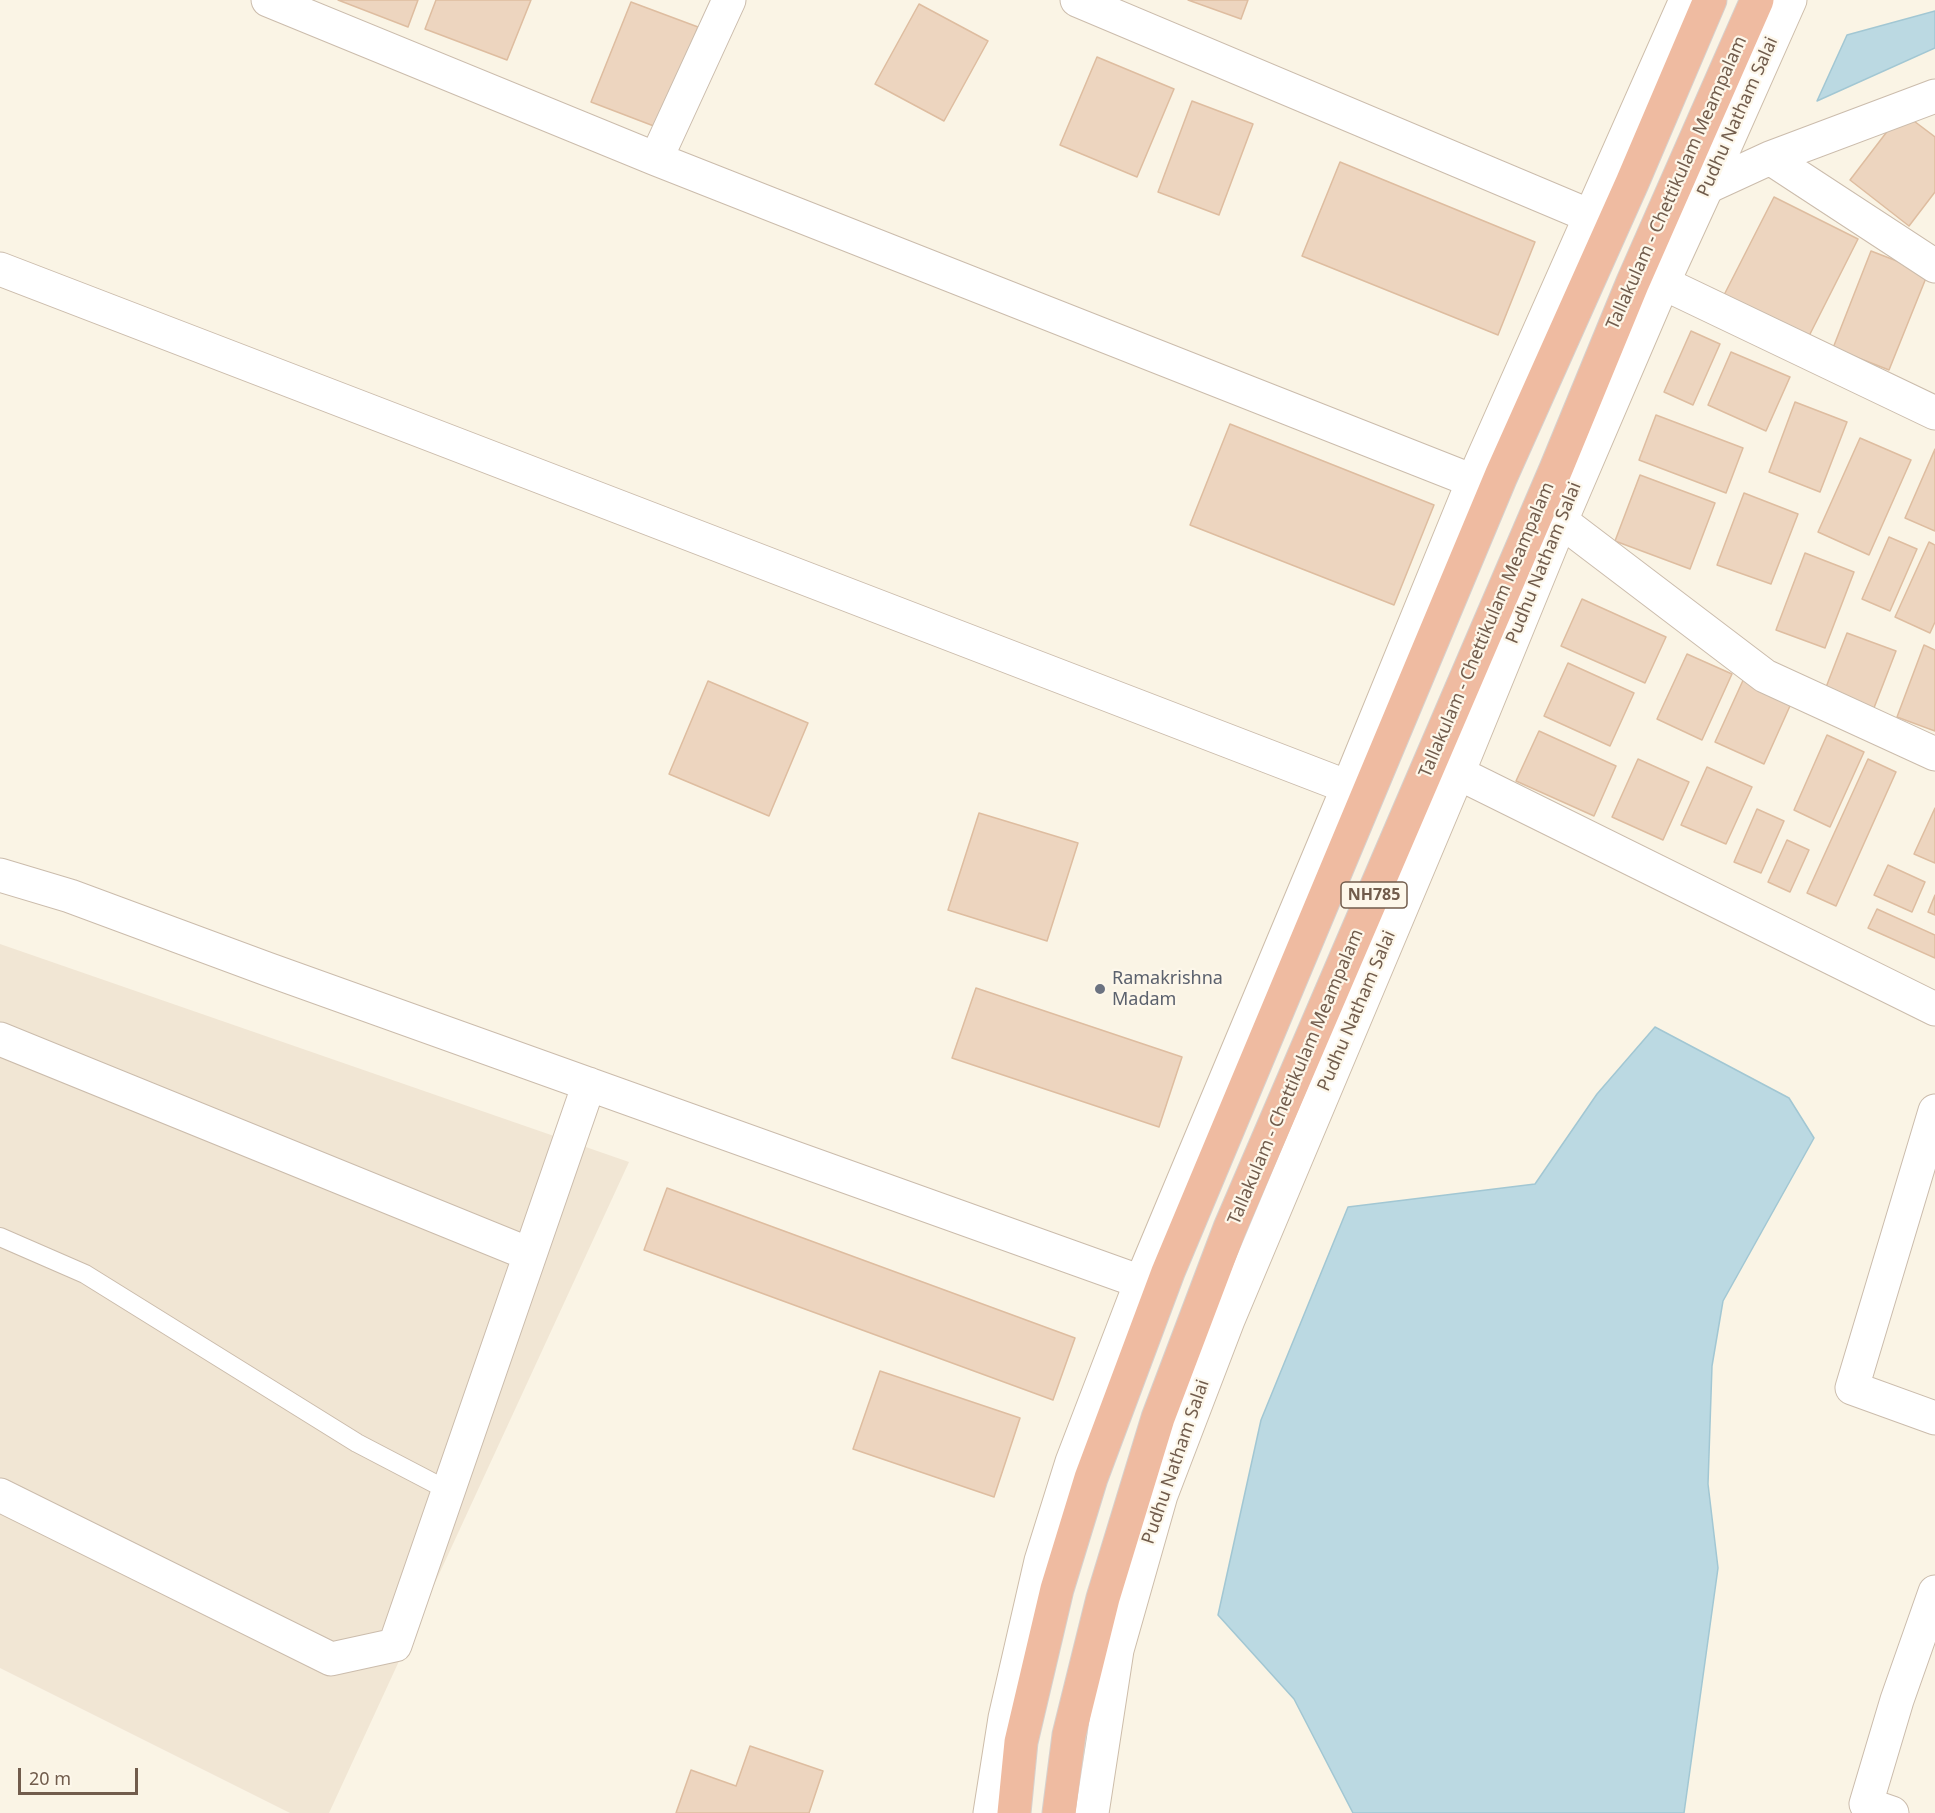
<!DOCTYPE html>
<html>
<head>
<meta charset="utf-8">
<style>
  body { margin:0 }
  #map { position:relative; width:1935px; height:1813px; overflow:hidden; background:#faf4e5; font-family:"Noto Sans",sans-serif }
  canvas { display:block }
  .scale { position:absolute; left:18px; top:1768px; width:120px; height:27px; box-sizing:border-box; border:3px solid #715c4c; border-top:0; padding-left:8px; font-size:18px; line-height:21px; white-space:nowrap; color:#715c4c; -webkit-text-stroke:4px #fdf7ea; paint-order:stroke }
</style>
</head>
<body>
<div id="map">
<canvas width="1935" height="1813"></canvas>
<div class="scale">20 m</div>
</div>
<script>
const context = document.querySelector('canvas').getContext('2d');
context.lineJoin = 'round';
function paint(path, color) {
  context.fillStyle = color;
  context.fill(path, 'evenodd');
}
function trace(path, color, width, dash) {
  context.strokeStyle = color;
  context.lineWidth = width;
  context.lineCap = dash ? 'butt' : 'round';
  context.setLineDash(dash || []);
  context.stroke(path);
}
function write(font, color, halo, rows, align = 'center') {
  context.font = font + ' "Noto Sans",sans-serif';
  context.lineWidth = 4.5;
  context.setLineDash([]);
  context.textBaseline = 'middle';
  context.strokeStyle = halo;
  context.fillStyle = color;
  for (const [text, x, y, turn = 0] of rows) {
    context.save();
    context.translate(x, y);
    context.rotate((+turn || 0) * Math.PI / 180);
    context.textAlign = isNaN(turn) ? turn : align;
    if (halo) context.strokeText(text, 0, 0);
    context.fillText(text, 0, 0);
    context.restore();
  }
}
paint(new Path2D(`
  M0 944 629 1162 329 1813H290L0 1668Z`), '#f1e6d4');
const water = new Path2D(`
  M1935 11V48L1817 101 1847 35Z
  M1655 1027 1789 1098 1814 1138 1723 1301 1712 1366 1708 1484 1718 1568 1684 1813H1353L1294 1699 1218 1615 1261 1420 1348 1207 1535 1184 1597 1094Z`);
paint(water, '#bbd9e2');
trace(water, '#a2c7d3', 1.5);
const building = new Path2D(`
  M338 0H418L408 27Z
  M436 0H531L507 60 425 29Z
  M1188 0H1248L1241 19Z
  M631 2 698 27 659 128 591 102Z
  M919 4 988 41 944 121 875 84Z
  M1097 57 1174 89 1137 177 1060 145Z
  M1192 101 1253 124 1219 215 1158 192Z
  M1902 112 1935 137V192L1909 226 1850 180Z
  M1340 162 1535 242 1498 335 1302 256Z
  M1774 197 1858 239 1807 340 1723 297Z
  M1871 251 1928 273 1889 370 1833 348Z
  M1691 331 1720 344 1693 405 1664 392Z
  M1731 352 1790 377 1766 431 1708 405Z
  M1795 402 1847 422 1820 492 1769 472Z
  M1656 415 1743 448 1726 493 1639 460Z
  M1230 424 1434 505 1394 605 1190 525Z
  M1860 438 1911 460 1869 555 1818 532Z
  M1935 449V531L1905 518Z
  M1640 475 1715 503 1690 569 1615 541Z
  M1744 493 1798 514 1771 584 1717 565Z
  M1889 537 1917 549 1890 611 1862 599Z
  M1929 542 1935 545V622L1930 633 1895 617Z
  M1805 553 1854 572 1825 648 1776 630Z
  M1582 599 1666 637 1645 683 1561 646Z
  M1847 633 1896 651 1872 713 1823 695Z
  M1924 645 1935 650V731L1897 717Z
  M1687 654 1732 674 1702 740 1657 719Z
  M1568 663 1634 693 1610 746 1544 716Z
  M1745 676 1794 697 1764 764 1715 742Z
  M708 681 808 723 769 816 669 774Z
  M1539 731 1616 766 1594 816 1516 781Z
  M1827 735 1864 752 1830 827 1794 810Z
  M1638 759 1689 782 1663 840 1612 817Z
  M1868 759 1896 772 1836 906 1807 893Z
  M1707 767 1752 787 1726 844 1681 825Z
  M1935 808V863L1914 854Z
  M1757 809 1784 821 1761 873 1734 862Z
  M979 813 1078 843 1047 941 948 910Z
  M1787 840 1809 850 1790 892 1768 882Z
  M1888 865 1925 882 1912 912 1874 895Z
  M1935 895V915L1928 912Z
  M1877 909 1935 935V958L1868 928Z
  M976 988 1182 1057 1159 1127 952 1058Z
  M667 1188 1075 1338 1053 1400 644 1250Z
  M880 1371 1020 1418 994 1497 853 1449Z
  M750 1746 823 1771 809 1813H676L691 1770 736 1786Z`);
paint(building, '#edd5bf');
trace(building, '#debda0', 1.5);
const lane = new Path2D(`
  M0 1237 85 1274 357 1443 449 1491`);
const street = new Path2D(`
  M268 0 656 159 1473 481
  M1077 0 1590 216
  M1770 158 1935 266
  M656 159 729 0
  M1707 187 1770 158 1935 96
  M0 269 1348 787
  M1663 283 1935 413
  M1561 521 1765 676 1935 754
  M1458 773 1935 1009
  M0 875 70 896 267 969 1141 1282
  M0 1039 529 1254
  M1935 1111 1852 1388 1935 1418
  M0 1495 331 1659 395 1645 589 1084
  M1892 1813 1866 1804 1897 1700 1935 1592`);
const secondary = new Path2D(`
  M990 1813 1005 1718 1041 1561 1072 1462 1141 1282 1348 787 1473 481 1686 0
  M1092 1813 1117 1650 1161 1495 1228 1320 1458 773 1561 521 1663 283 1707 187 1790 0`);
const highway = new Path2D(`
  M1014 1813 1021 1742 1057 1589 1091 1478 1168 1272 1501 476 1632 183 1710 0
  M1059 1813 1069 1735 1103 1598 1158 1418 1230 1228 1556 469 1633 282 1757 0`);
trace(lane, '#cbbcac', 20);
trace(street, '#cbbcac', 35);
trace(secondary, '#cdbdaa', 35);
trace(highway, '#d7d1cd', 35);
trace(lane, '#fff', 18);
trace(street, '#fff', 33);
trace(secondary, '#fff', 33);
trace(highway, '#efbba1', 33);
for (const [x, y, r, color] of [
  [1100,989,6,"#6b7280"]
]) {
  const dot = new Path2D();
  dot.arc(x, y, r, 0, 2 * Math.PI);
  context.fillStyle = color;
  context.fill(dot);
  trace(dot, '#fdf7ea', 2);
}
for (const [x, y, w] of [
  [1374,895,66]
]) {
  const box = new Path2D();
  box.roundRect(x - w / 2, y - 13, w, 26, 4.5);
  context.fillStyle = '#fdf7ea';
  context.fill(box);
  trace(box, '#715c4c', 1.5);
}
write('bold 16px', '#715c4c', null, [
  ["NH785",1374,895]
]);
write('18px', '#715c4c', '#fdf7ea', [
  ["Pudhu Natham Salai",1738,117,-66],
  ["Tallakulam - Chettikulam Meampalam",1677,183,-66],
  ["Pudhu Natham Salai",1544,563,-68],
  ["Tallakulam - Chettikulam Meampalam",1487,630,-67],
  ["Pudhu Natham Salai",1357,1011,-67],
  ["Tallakulam - Chettikulam Meampalam",1296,1077,-67],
  ["Pudhu Natham Salai",1176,1462,-71]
]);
write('18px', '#5b616d', '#fdf7ea', [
  ["Ramakrishna",1112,979],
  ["Madam",1112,1000]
], 'left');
</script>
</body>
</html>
